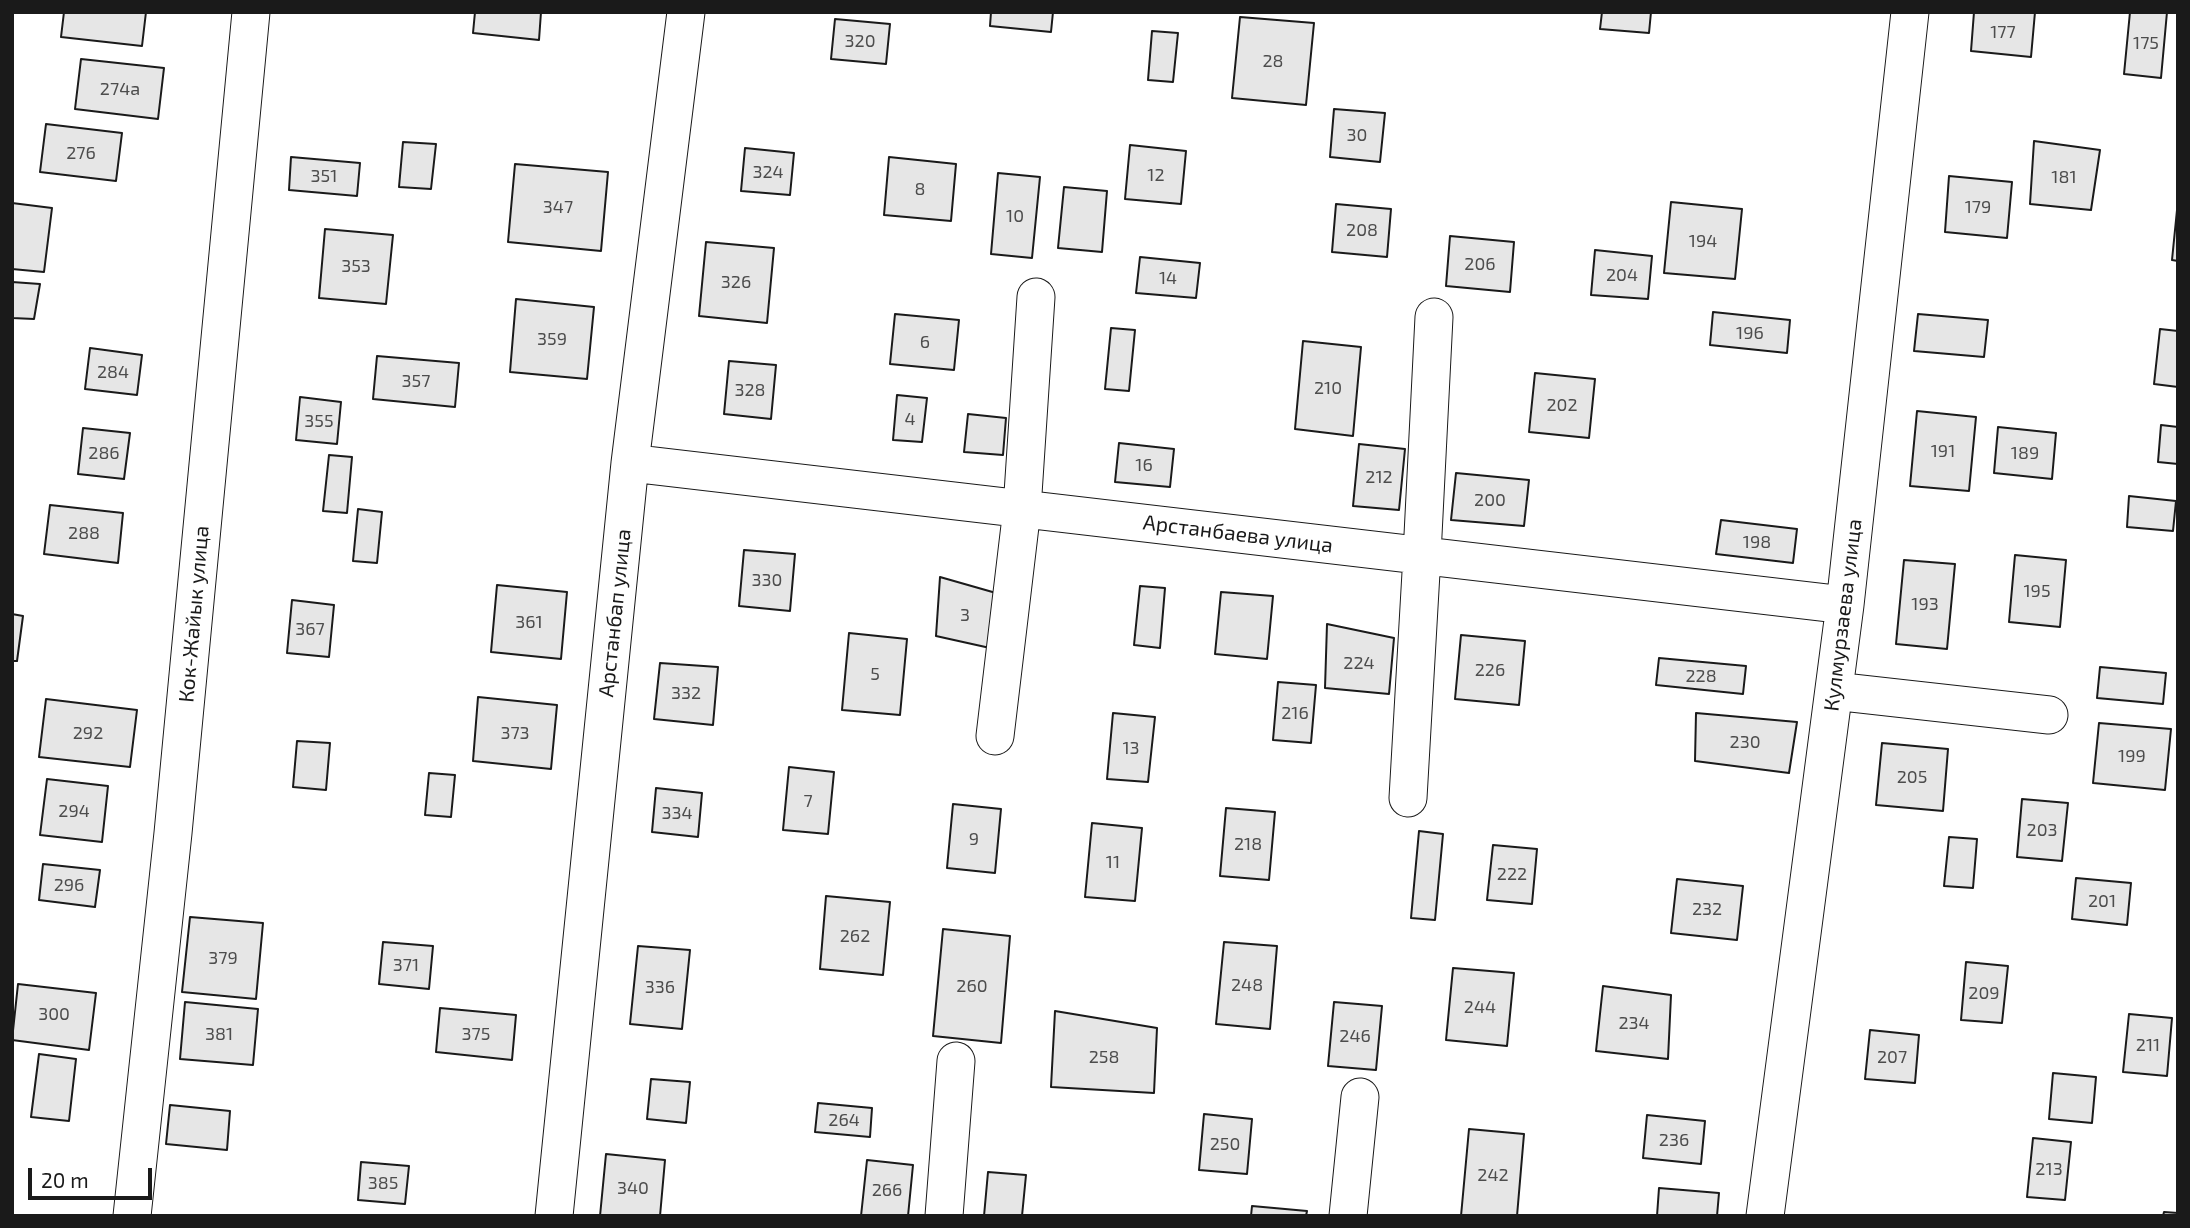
<!DOCTYPE html>
<html>
<head>
<meta charset="utf-8">
<style>
  body { margin:0 }
  #map { position:relative; width:2190px; height:1228px; overflow:hidden; background:#fff; font-family:"Exo 2",sans-serif }
  canvas { display:block }
  .frame { position:absolute; inset:0; border:14px solid #1a1a1a; pointer-events:none }
  .scale { position:absolute; left:28px; top:1168px; width:124px; height:32px; box-sizing:border-box; border:4px solid #1a1a1a; border-top:0; padding-left:9px; font-size:21px; line-height:24px; white-space:nowrap; color:#1a1a1a; -webkit-text-stroke:5px #fff; paint-order:stroke }
</style>
</head>
<body>
<div id="map">
<canvas width="2190" height="1228"></canvas>
<div class="frame"></div>
<div class="scale">20 m</div>
</div>
<script>
const context = document.querySelector('canvas').getContext('2d');
context.lineJoin = 'round';
function paint(path, color) {
  context.fillStyle = color;
  context.fill(path, 'evenodd');
}
function trace(path, color, width, dash) {
  context.strokeStyle = color;
  context.lineWidth = width;
  context.lineCap = dash ? 'butt' : 'round';
  context.setLineDash(dash || []);
  context.stroke(path);
}
function write(font, color, halo, rows, align = 'center') {
  context.font = font + ' "Exo 2",sans-serif';
  context.lineWidth = 5;
  context.setLineDash([]);
  context.textBaseline = 'middle';
  context.strokeStyle = halo;
  context.fillStyle = color;
  for (const [text, x, y, turn = 0] of rows) {
    context.save();
    context.translate(x, y);
    context.rotate((+turn || 0) * Math.PI / 180);
    context.textAlign = isNaN(turn) ? turn : align;
    if (halo) context.strokeText(text, 0, 0);
    context.fillText(text, 0, 0);
    context.restore();
  }
}
const building = new Path2D(`
  M64 12H146L142 46 61 37Z
  M475 12H541L539 40 473 33Z
  M991 12H1053L1051 32 990 26Z
  M1602 12H1651L1649 33 1600 29Z
  M1974 12H2035L2031 57 1971 51Z
  M2130 12H2167L2161 78 2124 74Z
  M1240 17 1314 23 1306 105 1232 98Z
  M835 19 890 24 886 64 831 59Z
  M1152 31 1178 33 1173 82 1148 80Z
  M81 59 164 68 158 119 75 109Z
  M1334 109 1385 113 1380 162 1330 157Z
  M46 124 122 133 116 181 40 172Z
  M2034 141 2100 150 2091 210 2030 204Z
  M403 142 436 144 431 189 399 187Z
  M1130 145 1186 151 1181 204 1125 199Z
  M745 148 794 153 790 195 741 191Z
  M291 157 360 163 357 196 289 190Z
  M889 157 956 164 951 221 884 215Z
  M515 164 608 172 601 251 508 242Z
  M998 173 1040 177 1032 258 991 254Z
  M1949 176 2012 182 2007 238 1945 232Z
  M1064 187 1107 191 1102 252 1058 248Z
  M1671 202 1742 209 1735 279 1664 273Z
  M12 203 52 208 44 272 12 269Z
  M1336 204 1391 209 1387 257 1332 252Z
  M2177 210H2178V261L2172 260Z
  M325 229 393 235 386 304 319 298Z
  M1450 236 1514 242 1510 292 1446 286Z
  M706 242 774 248 767 323 699 316Z
  M1595 250 1652 256 1648 299 1591 295Z
  M1140 257 1200 263 1196 298 1136 293Z
  M12 282 40 284 34 319 12 318Z
  M516 299 594 307 587 379 510 372Z
  M1713 312 1790 320 1787 353 1710 345Z
  M895 314 959 320 954 370 890 364Z
  M1918 314 1988 320 1984 357 1914 351Z
  M1111 328 1135 330 1129 391 1105 389Z
  M2160 329 2178 331V387L2154 384Z
  M1303 341 1361 347 1353 436 1295 429Z
  M90 348 142 355 137 395 85 389Z
  M377 356 459 363 455 407 373 399Z
  M729 361 776 365 771 419 724 414Z
  M1535 373 1595 379 1589 438 1529 432Z
  M897 395 927 398 922 442 893 440Z
  M300 397 341 402 337 444 296 440Z
  M1917 411 1976 417 1969 491 1910 486Z
  M968 414 1006 418 1003 455 964 452Z
  M2161 425 2178 427V464L2158 462Z
  M1998 427 2056 433 2052 479 1994 473Z
  M83 428 130 433 124 479 78 474Z
  M1119 443 1174 449 1170 487 1115 482Z
  M1359 444 1405 449 1399 510 1353 506Z
  M329 455 352 457 347 513 323 511Z
  M1456 473 1529 480 1524 526 1451 520Z
  M2129 496 2176 501 2173 531 2127 527Z
  M50 505 123 513 118 563 44 554Z
  M358 509 382 512 377 563 353 561Z
  M1721 520 1797 529 1793 563 1716 554Z
  M744 550 795 554 790 611 739 606Z
  M2015 555 2066 560 2060 627 2009 622Z
  M1904 560 1955 564 1947 649 1896 644Z
  M940 577 996 593 990 648 936 636Z
  M497 585 567 592 561 659 491 652Z
  M1140 586 1165 588 1160 648 1134 645Z
  M1221 592 1273 596 1267 659 1215 654Z
  M292 600 334 605 329 657 287 653Z
  M12 614 23 616 17 661H12Z
  M1327 624 1394 638 1389 694 1325 688Z
  M849 633 907 639 900 715 842 710Z
  M1461 635 1525 641 1519 705 1455 699Z
  M1659 658 1746 666 1743 694 1656 685Z
  M660 663 718 667 713 725 654 719Z
  M2100 667 2166 673 2163 704 2097 698Z
  M1278 682 1316 685 1311 743 1273 740Z
  M478 697 557 705 551 769 473 761Z
  M46 699 137 710 130 767 39 757Z
  M1113 713 1155 717 1148 782 1107 779Z
  M1696 713 1797 722 1789 773 1695 761Z
  M2099 723 2171 729 2165 790 2093 783Z
  M297 741 330 743 326 790 293 787Z
  M1882 743 1948 749 1943 811 1876 805Z
  M789 767 834 772 828 834 783 830Z
  M429 773 455 775 451 817 425 815Z
  M47 779 108 786 102 842 40 835Z
  M656 788 702 793 698 837 652 832Z
  M2022 799 2068 803 2062 861 2017 857Z
  M953 804 1001 809 995 873 947 868Z
  M1226 808 1275 812 1269 880 1220 876Z
  M1092 823 1142 828 1135 901 1085 897Z
  M1419 831 1443 834 1435 920 1411 918Z
  M1949 837 1977 839 1973 888 1944 886Z
  M1493 845 1537 849 1532 904 1487 900Z
  M43 864 100 870 95 907 39 900Z
  M2076 878 2131 883 2127 925 2072 919Z
  M1677 879 1743 886 1737 940 1671 933Z
  M826 896 890 902 883 975 820 969Z
  M190 917 263 923 256 999 182 992Z
  M943 929 1010 936 1001 1043 933 1036Z
  M383 942 433 946 429 989 379 984Z
  M1224 942 1277 946 1270 1029 1216 1024Z
  M638 946 690 950 682 1029 630 1024Z
  M1966 962 2008 966 2002 1023 1961 1020Z
  M1453 968 1514 973 1507 1046 1446 1040Z
  M18 984 96 993 89 1050 12 1040Z
  M1603 986 1671 995 1668 1059 1596 1051Z
  M185 1002 258 1009 253 1065 180 1059Z
  M1334 1002 1382 1006 1376 1070 1328 1066Z
  M440 1008 516 1015 512 1060 436 1052Z
  M1055 1011 1157 1028 1154 1093 1051 1087Z
  M2129 1014 2172 1018 2167 1076 2123 1072Z
  M1870 1030 1919 1035 1915 1083 1865 1079Z
  M39 1054 76 1059 69 1121 31 1117Z
  M2053 1073 2096 1077 2092 1123 2049 1119Z
  M651 1079 690 1082 686 1123 647 1119Z
  M818 1103 872 1108 870 1137 815 1132Z
  M170 1105 230 1111 227 1150 166 1144Z
  M1204 1114 1252 1119 1247 1174 1199 1170Z
  M1647 1115 1705 1121 1701 1164 1643 1158Z
  M1469 1129 1524 1134 1517 1216H1461Z
  M2033 1138 2071 1142 2065 1200 2027 1197Z
  M606 1154 665 1160 660 1216H600Z
  M867 1160 913 1165 908 1216H861Z
  M361 1162 409 1166 405 1204 358 1200Z
  M988 1172 1026 1175 1022 1216H984Z
  M1659 1188 1719 1193 1717 1216H1657Z
  M1252 1206 1307 1211 1306 1216H1251Z
  M2164 1212 2178 1213V1216H2163Z`);
paint(building, '#e6e6e6');
trace(building, '#1a1a1a', 2);
const street = new Path2D(`
  M630 463 1845 605
  M1834 691 2049 715
  M995 736 1022 509 1036 297
  M1408 798 1422 555 1434 317
  M132 1216 173 833 251 12
  M554 1216 630 463 686 12
  M944 1216 956 1061
  M1348 1216 1360 1097
  M1765 1216 1845 605 1910 12`);
trace(street, '#1a1a1a', 39);
trace(street, '#fff', 37);
write('18px', '#4d4d4d', null, [
  ["177",2003,32],
  ["320",860,41],
  ["175",2146,43],
  ["28",1273,61],
  ["274а",120,89],
  ["30",1357,135],
  ["276",81,153],
  ["324",768,172],
  ["12",1156,175],
  ["351",324,176],
  ["181",2064,177],
  ["8",920,189],
  ["347",558,207],
  ["179",1978,207],
  ["10",1015,216],
  ["208",1362,230],
  ["194",1703,241],
  ["206",1480,264],
  ["353",356,266],
  ["204",1622,275],
  ["14",1168,278],
  ["326",736,282],
  ["196",1750,333],
  ["359",552,339],
  ["6",925,342],
  ["284",113,372],
  ["357",416,381],
  ["210",1328,388],
  ["328",750,390],
  ["202",1562,405],
  ["4",910,419],
  ["355",319,421],
  ["191",1943,451],
  ["286",104,453],
  ["189",2025,453],
  ["16",1144,465],
  ["212",1379,477],
  ["200",1490,500],
  ["288",84,533],
  ["198",1757,542],
  ["330",767,580],
  ["195",2037,591],
  ["193",1925,604],
  ["3",965,615],
  ["361",529,622],
  ["367",310,629],
  ["224",1359,663],
  ["226",1490,670],
  ["5",875,674],
  ["228",1701,676],
  ["332",686,693],
  ["216",1295,713],
  ["292",88,733],
  ["373",515,733],
  ["230",1745,742],
  ["13",1131,748],
  ["199",2132,756],
  ["205",1912,777],
  ["7",808,801],
  ["294",74,811],
  ["334",677,813],
  ["203",2042,830],
  ["9",974,839],
  ["218",1248,844],
  ["11",1113,862],
  ["222",1512,874],
  ["296",69,885],
  ["201",2102,901],
  ["232",1707,909],
  ["262",855,936],
  ["379",223,958],
  ["371",406,965],
  ["248",1247,985],
  ["260",972,986],
  ["336",660,987],
  ["209",1984,993],
  ["244",1480,1007],
  ["300",54,1014],
  ["234",1634,1023],
  ["381",219,1034],
  ["375",476,1034],
  ["246",1355,1036],
  ["211",2148,1045],
  ["258",1104,1057],
  ["207",1892,1057],
  ["264",844,1120],
  ["236",1674,1140],
  ["250",1225,1144],
  ["213",2049,1169],
  ["242",1493,1175],
  ["385",383,1183],
  ["340",633,1188],
  ["266",887,1190]
]);
write('21px', '#1a1a1a', '#fff', [
  ["Арстанбаева улица",1238,534,7],
  ["Арстанбап улица",615,613,-84],
  ["Кок-Жайык улица",194,614,-85],
  ["Кулмурзаева улица",1843,615,-83]
]);
</script>
</body>
</html>
